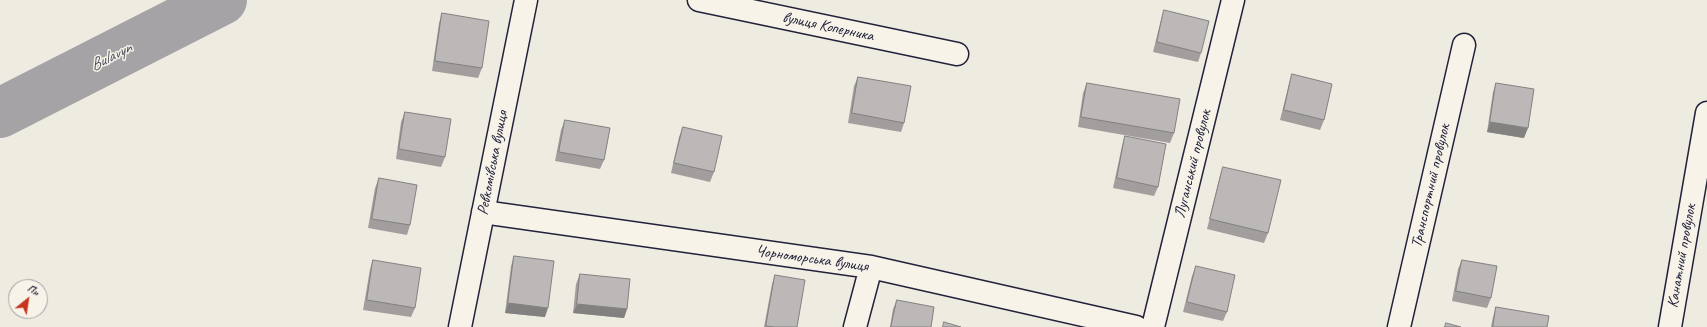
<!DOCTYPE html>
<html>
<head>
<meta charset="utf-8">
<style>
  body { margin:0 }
  #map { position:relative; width:1707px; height:327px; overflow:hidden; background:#eeebe1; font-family:Caveat,sans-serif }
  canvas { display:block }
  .north { position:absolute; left:8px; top:279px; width:40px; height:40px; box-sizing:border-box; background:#f7f3e8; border:1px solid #a29fa3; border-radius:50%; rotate:30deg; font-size:11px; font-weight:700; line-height:16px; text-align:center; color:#22223b }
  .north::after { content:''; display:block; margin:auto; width:14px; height:18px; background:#c8321e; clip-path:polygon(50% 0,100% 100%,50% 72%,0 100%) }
</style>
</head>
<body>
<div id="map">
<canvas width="1707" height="327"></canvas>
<div class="north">Пн</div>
</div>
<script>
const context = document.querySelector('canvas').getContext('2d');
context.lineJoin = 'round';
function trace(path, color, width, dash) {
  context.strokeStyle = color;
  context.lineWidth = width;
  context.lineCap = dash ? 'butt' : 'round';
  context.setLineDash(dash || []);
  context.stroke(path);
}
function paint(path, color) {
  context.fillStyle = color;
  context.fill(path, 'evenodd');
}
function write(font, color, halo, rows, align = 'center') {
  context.font = font + ' Caveat,sans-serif';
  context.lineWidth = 3;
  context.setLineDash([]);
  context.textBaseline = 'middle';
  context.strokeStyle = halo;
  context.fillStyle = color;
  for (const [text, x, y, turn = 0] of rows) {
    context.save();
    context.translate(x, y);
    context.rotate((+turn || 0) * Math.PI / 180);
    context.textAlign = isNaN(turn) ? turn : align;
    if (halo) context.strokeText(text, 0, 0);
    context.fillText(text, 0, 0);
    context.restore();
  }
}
trace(new Path2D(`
  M0 113 222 0`), '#a6a3a6', 50);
const street = new Path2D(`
  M699 0 957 54
  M483 212 871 267 1136 327
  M460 327 526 0
  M855 327 871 267
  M1153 327 1233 0
  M1399 327 1464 45
  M1670 327 1707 113`);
trace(street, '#22223b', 25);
trace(street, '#f7f3e8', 22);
paint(new Path2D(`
  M1164 10 1201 53 1198 62 1153 52 1161 20Z
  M442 13 482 68 478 78 432 71 439 23Z
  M1292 74 1324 120 1320 130 1280 120 1289 84Z
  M858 77 904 123 901 132 848 123 854 86Z
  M1087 83 1174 133 1170 143 1078 127 1083 93Z
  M1496 83 1524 138 1487 132 1493 92Z
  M405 112 445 157 441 167 396 159 401 122Z
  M565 120 604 160 600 169 555 161 561 130Z
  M683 127 714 172 710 182 671 173 679 137Z
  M1125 136 1158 187 1154 196 1113 188 1122 146Z
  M1223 167 1268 233 1264 243 1207 229 1220 176Z
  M379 178 410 225 407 235 368 228 375 188Z
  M514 256 545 317 505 313 511 266Z
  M373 260 415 308 411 317 363 310 370 269Z
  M1462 260 1491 298 1487 308 1452 301 1458 269Z
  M1196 266 1227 312 1223 321 1183 312 1192 276Z
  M580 274 627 309 624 318 573 313 576 284Z
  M775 275 797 327H764L772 284Z
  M897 300 931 327H890L893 309Z
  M1496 307 1547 327H1491L1493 317Z`), '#a19e9d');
paint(new Path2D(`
  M1490 122 1528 128 1524 138 1487 132Z
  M508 303 548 308 545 317 505 313Z
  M577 304 627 309 624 318 573 313Z`), '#838180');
const building = new Path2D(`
  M1164 10 1209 21 1201 53 1157 42Z
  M442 13 489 21 482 68 435 61Z
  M1292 74 1332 84 1324 120 1284 110Z
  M858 77 911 86 904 123 852 113Z
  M1087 83 1180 99 1174 133 1081 117Z
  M1496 83 1534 89 1528 128 1490 122Z
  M405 112 451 119 445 157 399 149Z
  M565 120 610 128 604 160 559 152Z
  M683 127 722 136 714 172 674 163Z
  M1125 136 1166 144 1158 187 1117 178Z
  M1223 167 1281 180 1268 233 1210 219Z
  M379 178 417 185 410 225 372 219Z
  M514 256 554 261 548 308 508 303Z
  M373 260 421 268 415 308 367 300Z
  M1462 260 1497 266 1491 298 1456 291Z
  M1196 266 1235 275 1227 312 1187 302Z
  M580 274 630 279 627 309 577 304Z
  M775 275 805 280 797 327H774L766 326Z
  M897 300 934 307 931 327H891Z
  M1496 307 1549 316 1547 327H1493Z
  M944 322 961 327H943Z
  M1446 323 1461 327H1445Z`);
paint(building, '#bbb8b7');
trace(building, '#838180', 1);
write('16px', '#22223b', '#f7f3e8', [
  ["вулиця Коперника",828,27,12],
  ["Ревкомівська вулиця",493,163,-79],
  ["Луганський провулок",1193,164,-76],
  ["Транспортний провулок",1431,186,-77],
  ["Канатний провулок",1682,256,-80],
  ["Чорноморська вулиця",812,259,8]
]);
write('italic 17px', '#504f60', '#f7f3e8', [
  ["Bulavyn",111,57,-27]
]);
</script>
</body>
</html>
